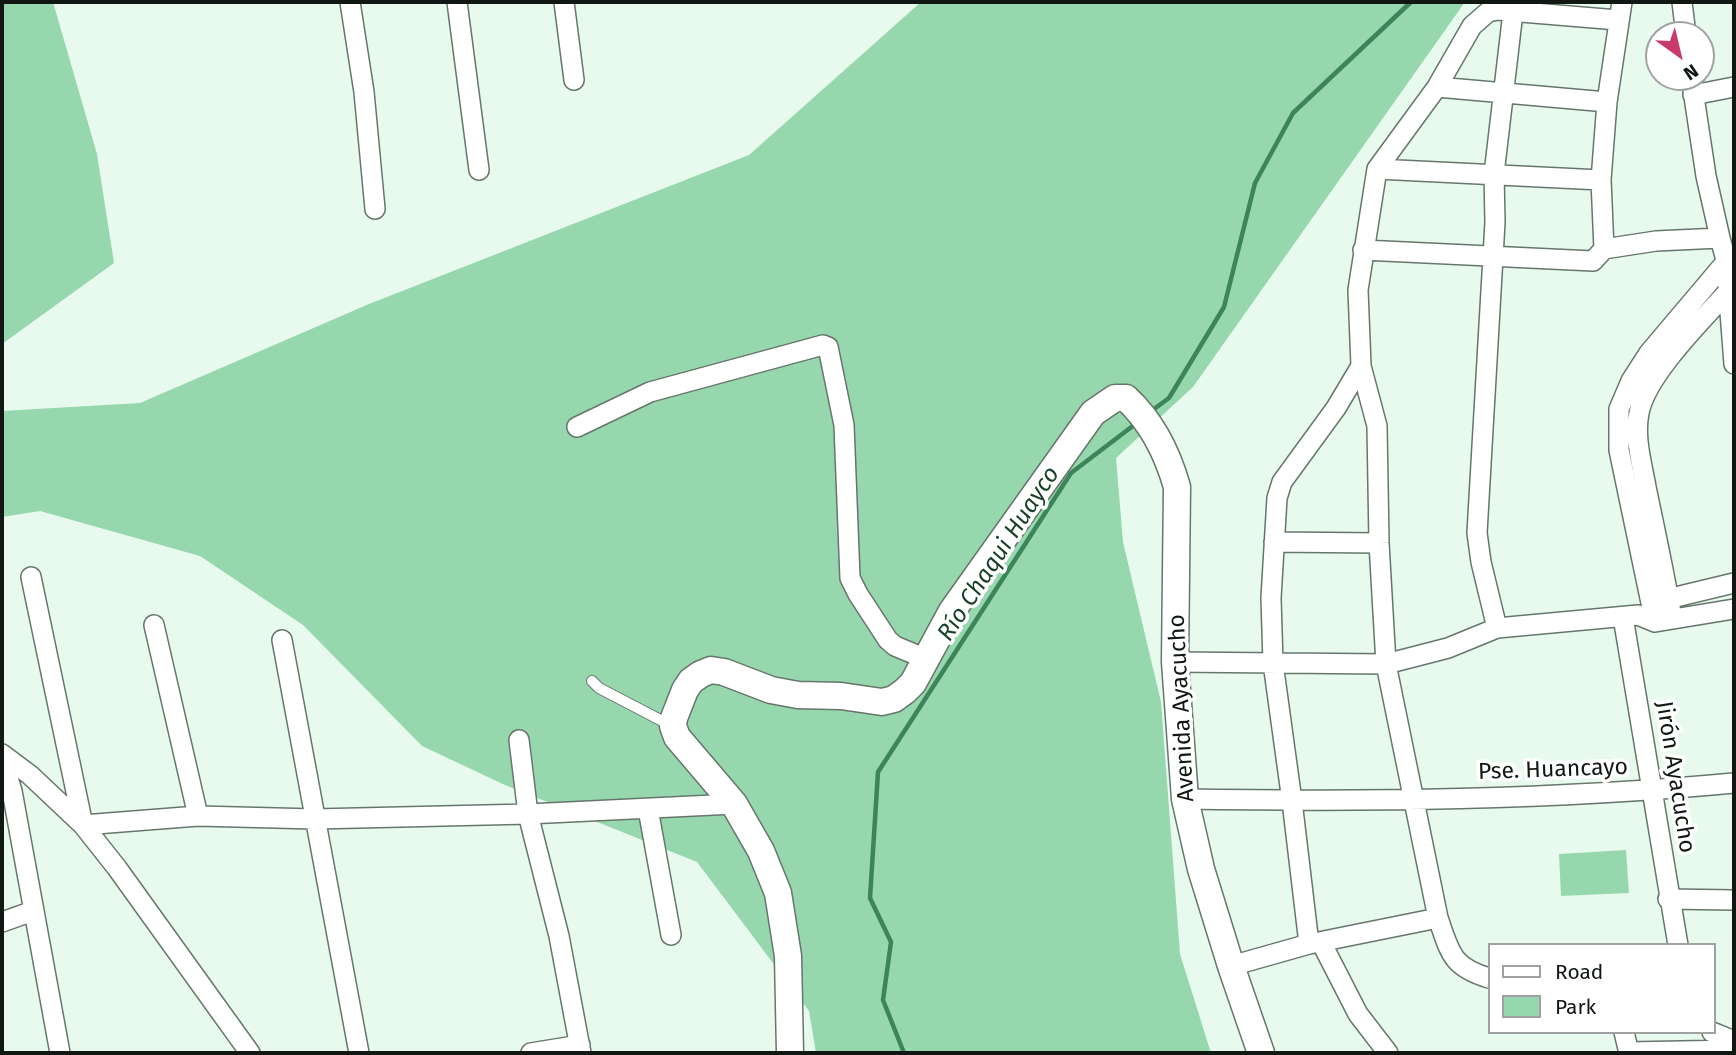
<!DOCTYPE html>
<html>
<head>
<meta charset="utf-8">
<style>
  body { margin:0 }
  #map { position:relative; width:1736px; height:1055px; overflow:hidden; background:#e8faee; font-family:"Fira Sans",sans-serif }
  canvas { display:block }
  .frame { position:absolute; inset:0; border:4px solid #111713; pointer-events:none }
  .legend { position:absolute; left:1488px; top:943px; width:228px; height:91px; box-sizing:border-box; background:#fff; border:2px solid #a0a2a1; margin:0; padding:9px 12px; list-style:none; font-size:21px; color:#111713 }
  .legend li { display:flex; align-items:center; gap:14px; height:35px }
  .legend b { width:35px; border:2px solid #a0a2a1 }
  .north { position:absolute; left:1645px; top:21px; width:70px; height:70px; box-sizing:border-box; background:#fff; border:2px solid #a0a2a1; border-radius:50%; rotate:146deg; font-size:19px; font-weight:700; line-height:28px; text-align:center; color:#111713 }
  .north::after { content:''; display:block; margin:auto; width:24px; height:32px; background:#c83b69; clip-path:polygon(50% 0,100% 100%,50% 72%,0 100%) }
</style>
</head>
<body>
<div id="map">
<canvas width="1736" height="1055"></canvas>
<div class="frame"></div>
<ul class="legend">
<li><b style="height:9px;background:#fff"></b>Road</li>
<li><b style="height:19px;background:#97d7ad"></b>Park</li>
</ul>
<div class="north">N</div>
</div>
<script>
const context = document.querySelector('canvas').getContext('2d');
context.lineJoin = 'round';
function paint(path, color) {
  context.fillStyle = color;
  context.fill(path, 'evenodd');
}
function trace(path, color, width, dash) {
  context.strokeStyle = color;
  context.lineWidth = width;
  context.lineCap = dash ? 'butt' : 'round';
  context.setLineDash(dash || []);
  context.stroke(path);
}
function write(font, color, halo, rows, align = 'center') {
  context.font = font + ' "Fira Sans",sans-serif';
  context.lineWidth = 7;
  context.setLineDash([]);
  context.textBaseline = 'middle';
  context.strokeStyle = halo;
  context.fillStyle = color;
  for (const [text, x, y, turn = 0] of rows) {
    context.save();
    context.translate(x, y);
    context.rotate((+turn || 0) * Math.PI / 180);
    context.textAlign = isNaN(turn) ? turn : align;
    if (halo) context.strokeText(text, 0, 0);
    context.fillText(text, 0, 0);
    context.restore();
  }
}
paint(new Path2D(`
  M2 2H53L97 154 114 263 2 344Z
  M921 2H1465L1193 387 1116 458 1123 542 1161 702 1180 954 1211 1053H816L809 1011 697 862 505 785 422 746 303 625 200 556 40 511 2 517V411L140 403 369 304 749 155Z
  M1626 850 1629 893 1561 896 1559 854Z`), '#97d7ad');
trace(new Path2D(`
  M1150 412 1169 398 1224 307 1255 183 1293 113 1411 2
  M904 1053 883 1000 891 942 870 898 878 772 1071 473 1138 422`), '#3c845a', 4.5);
const lane = new Path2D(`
  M592 681 599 688 672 726`);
const street = new Path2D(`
  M350 2 364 92 375 209
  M457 2 479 170
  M564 2 574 80
  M1682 2 1686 35
  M1691 77 1706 176 1720 238
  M1437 87 1607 102
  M1693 95 1734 87
  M1377 169 1601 180
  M1604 249 1601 180 1607 102 1622 2
  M1363 250 1593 261 1604 249 1656 241 1720 238 1726 260 1734 364
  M1361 366 1377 426 1379 543 1386 664 1438 918C1450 952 1451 967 1489 978
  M577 427 650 392 823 345 828 347 844 425 850 578 858 594 888 640 895 646 926 659
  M1274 542 1379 543
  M31 577 83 825 198 816 315 819 528 814 734 804
  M1655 602 1734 583
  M1623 617 1678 945
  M1672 619C1665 575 1655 531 1646 487 1642 464 1634 437 1639 413 1646 374 1707 315 1734 285
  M1655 622 1619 450V409L1631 381 1649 353 1731 256
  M154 625 198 816
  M1497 628 1481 562 1477 533 1495 222 1494 174 1513 12 1518 2
  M282 640 359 1053
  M1175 662 1386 664 1448 648 1497 628 1638 615 1655 622 1734 609
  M519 740 528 814 559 936 581 1053
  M2 754 30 775 83 825 117 868 250 1053
  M2 758 12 791 60 1053
  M1185 799C1368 802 1552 800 1734 783
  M648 809 671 935
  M1668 899 1734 900
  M2 922 33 911
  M1321 942 1358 1014 1388 1053
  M1309 944 1292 801 1273 663 1271 598 1277 498 1282 482 1336 408 1361 366 1358 290 1377 169 1437 87 1472 26 1488 12 1497 10 1618 20
  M1231 966 1309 944 1438 918
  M1624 1032 1629 1053
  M1712 1032 1734 1041
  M1628 1052 1734 1050
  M531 1053 580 1045`);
const secondary = new Path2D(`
  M790 1053 788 956 778 893 761 851 734 804 677 737 673 726 674 718 685 690 691 681 701 674 711 670 724 672 771 690 798 695 841 696 882 702 894 699 905 691 913 683 952 611 1093 413 1115 398H1126C1152 422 1168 455 1177 487L1175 662 1185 799 1201 869 1231 966 1261 1053`);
trace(lane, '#66766b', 12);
trace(street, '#66766b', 22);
trace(secondary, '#66766b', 29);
trace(lane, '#fff', 10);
trace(street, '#fff', 19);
trace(secondary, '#fff', 26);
write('23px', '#111713', '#fff', [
  ["Avenida Ayacucho",1182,708,-93],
  ["Pse. Huancayo",1553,770,-2],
  ["Jirón Ayacucho",1675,777,81]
]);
write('italic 24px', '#163f27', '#fff', [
  ["Río Chaqui Huayco",999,554,-57]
]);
</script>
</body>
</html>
